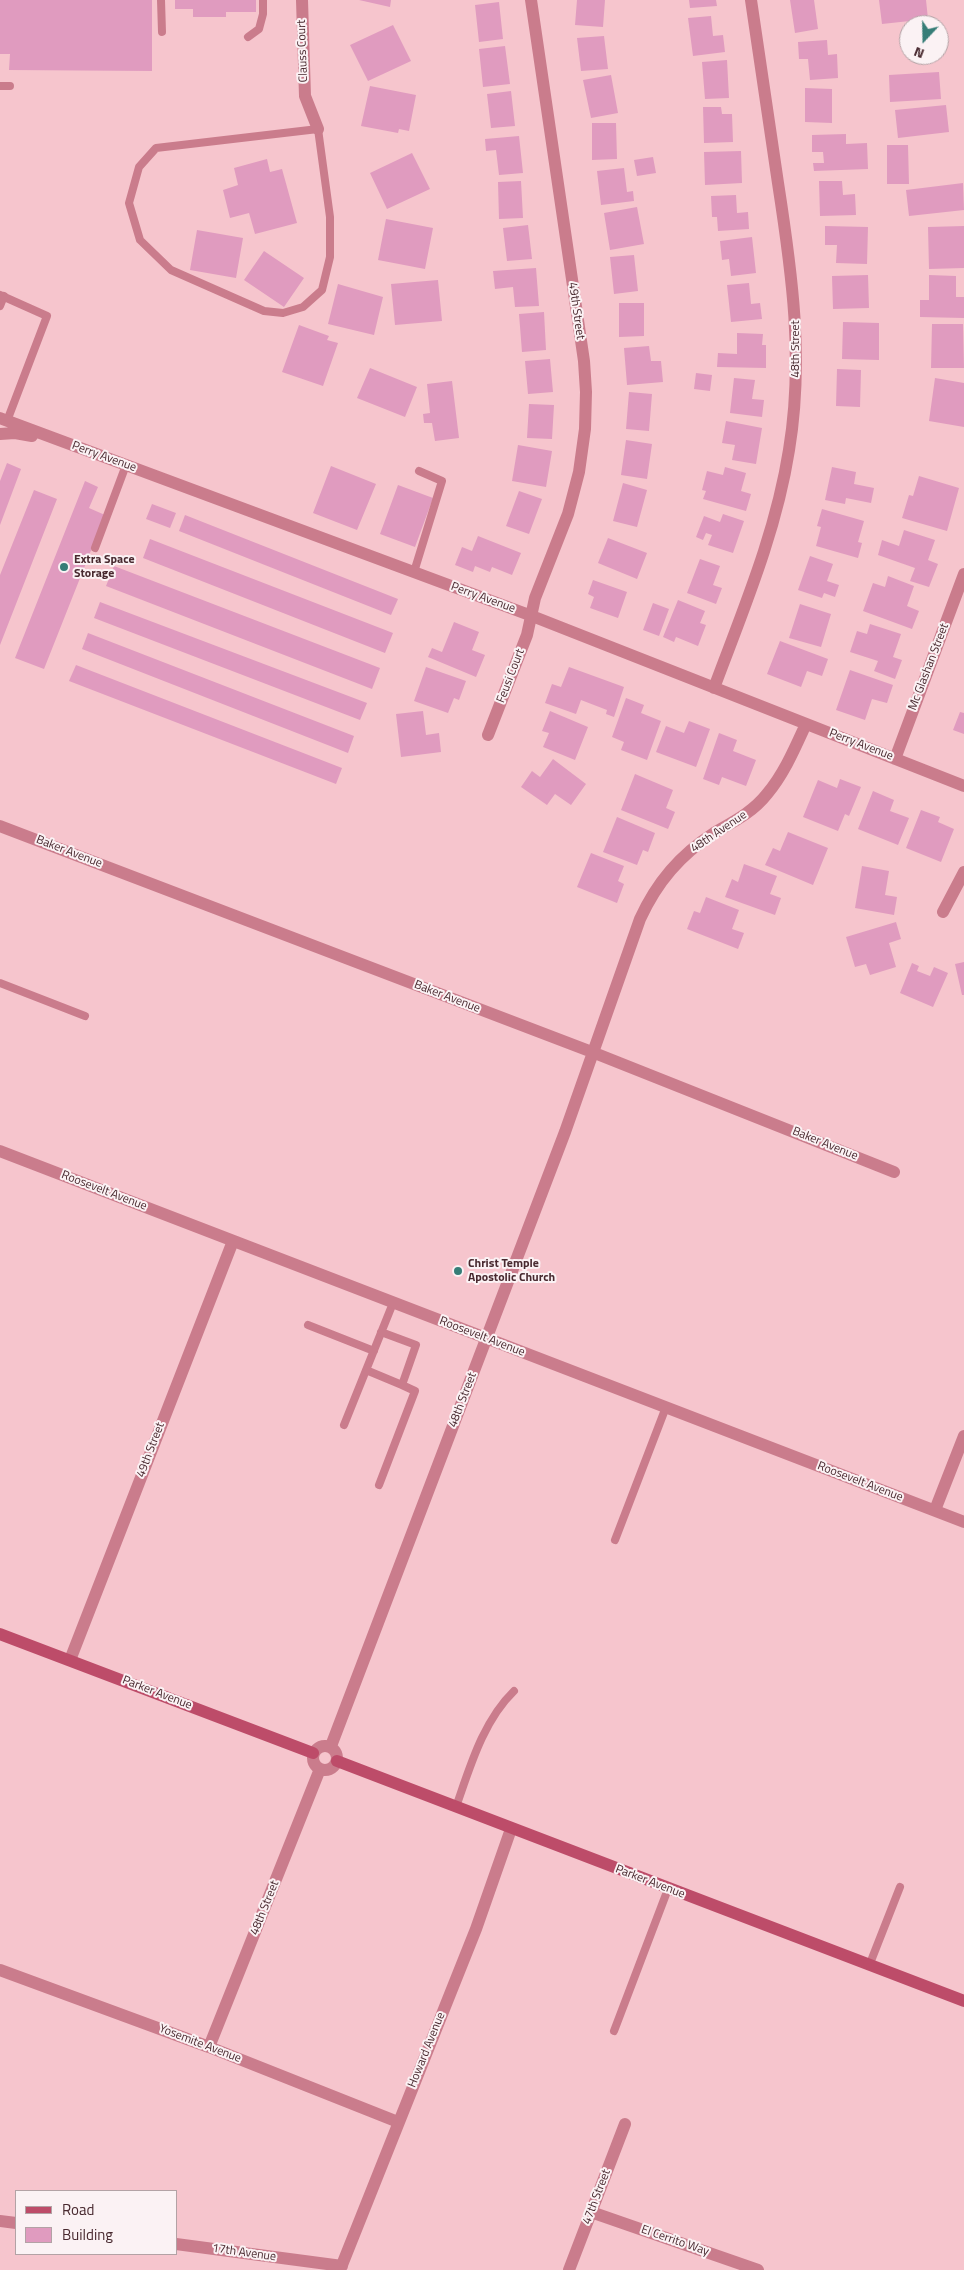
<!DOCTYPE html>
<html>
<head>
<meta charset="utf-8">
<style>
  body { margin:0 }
  #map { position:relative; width:964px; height:2270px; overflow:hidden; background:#f6c5cd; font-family:"Titillium Web",sans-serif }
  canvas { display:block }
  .legend { position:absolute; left:15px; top:2190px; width:162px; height:65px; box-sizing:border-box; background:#fbf2f4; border:1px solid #b3a2a5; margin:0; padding:6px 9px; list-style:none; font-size:15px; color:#48292f }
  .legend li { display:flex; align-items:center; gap:10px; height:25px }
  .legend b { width:25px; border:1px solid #b3a2a5 }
  .north { position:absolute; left:899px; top:15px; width:50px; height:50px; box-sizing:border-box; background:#fbf2f4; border:1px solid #b3a2a5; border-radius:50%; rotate:201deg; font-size:14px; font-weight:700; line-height:20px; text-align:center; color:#48292f }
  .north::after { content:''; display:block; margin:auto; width:18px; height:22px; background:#367d77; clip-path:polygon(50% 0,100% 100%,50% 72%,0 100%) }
</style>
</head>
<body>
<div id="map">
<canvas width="964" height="2270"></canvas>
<ul class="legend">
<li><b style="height:6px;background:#bd4c69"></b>Road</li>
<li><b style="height:14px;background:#e09bbf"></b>Building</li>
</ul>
<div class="north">N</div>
</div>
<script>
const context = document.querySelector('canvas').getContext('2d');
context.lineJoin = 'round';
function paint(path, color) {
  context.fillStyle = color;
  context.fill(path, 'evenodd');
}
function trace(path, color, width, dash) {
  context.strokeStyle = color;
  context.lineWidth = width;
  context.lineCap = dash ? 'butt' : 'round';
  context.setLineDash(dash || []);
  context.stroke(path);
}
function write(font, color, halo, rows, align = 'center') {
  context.font = font + ' "Titillium Web",sans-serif';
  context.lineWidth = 4;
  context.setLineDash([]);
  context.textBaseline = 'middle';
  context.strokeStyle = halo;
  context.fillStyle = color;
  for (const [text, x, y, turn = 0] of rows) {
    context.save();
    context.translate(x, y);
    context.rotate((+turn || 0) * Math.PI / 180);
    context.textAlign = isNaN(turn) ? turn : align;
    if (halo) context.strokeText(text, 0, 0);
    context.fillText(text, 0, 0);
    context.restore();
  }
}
paint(new Path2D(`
  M0 0H152V71L9 70 10 54H0Z
  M175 0H256V12H226V17H193V9H175Z
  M359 0H391L390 7Z
  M577 0H605L603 27 575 25Z
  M689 0H716L717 6 690 8Z
  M790 0H814L818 29 795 33Z
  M879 0H926L928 19 882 24Z
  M499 2 503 39 479 42 475 5Z
  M711 16 713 36 723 35 725 52 693 56 688 18Z
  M393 25 411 61 368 81 350 45Z
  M604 36 608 69 581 71 577 38Z
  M827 40 828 55 837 54 838 78 810 80 808 59H799L798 42Z
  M505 46 510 84 483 87 479 49Z
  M727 60 729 98 705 99 702 62Z
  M939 72 941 99 890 102 889 75Z
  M611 75 618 113 591 118 583 80Z
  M370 86 416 95 409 131 399 129 398 133 361 126Z
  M805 88 832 89V123L805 122Z
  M511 91 515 126 491 128 487 94Z
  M946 105 949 132 898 138 895 110Z
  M703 107H721L722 114H732L733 142 704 143Z
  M592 123H616L617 159 592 160Z
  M846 134V144L867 143 868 169 814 171 813 163H824L823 152H812V135Z
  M519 136 523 173 499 175 496 150 486 151 485 139Z
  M887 145H908L909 184H887Z
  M741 151 742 183 705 185 704 152Z
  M412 153 430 189 387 209 370 173Z
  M653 157 656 173 637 176 634 160Z
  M267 159 270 172 282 169 297 223 255 234 249 213 230 218 223 190 238 185 234 168Z
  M624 168 627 192 633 191 634 201 601 205 597 171Z
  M521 181 523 218 499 219 498 182Z
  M819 181H842L843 195 855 194 856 215 820 216Z
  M963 183 964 210 909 216 906 190Z
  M736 195 737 213 748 212 749 229 718 231 717 217H712L711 196Z
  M637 207 644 244 610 250 604 213Z
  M386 219 433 228 425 269 378 260Z
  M528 225 532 259 507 261 503 228Z
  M825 226 868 227 867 264 836 263 837 245H825Z
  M964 226V268L929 269 928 227Z
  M197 230 243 238 236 278 190 270Z
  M752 237 756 273 731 276 729 259 722 260 720 241Z
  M264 251 304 278 284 307 244 280Z
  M634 255 638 291 614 294 610 257Z
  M536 268 539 306 515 307 513 287 495 289 493 271Z
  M868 275 869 308 833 309 832 276Z
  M929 275 956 276V297H964V318L920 317V300H929Z
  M438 280 442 321 395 325 391 284Z
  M749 283 751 304 760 303 762 319 731 322 727 285Z
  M338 284 383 297 374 335 328 324Z
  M619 303H644V336L619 337Z
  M544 312 546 350 522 352 519 314Z
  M843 322 879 323V360L842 359Z
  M932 324H963L964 368H931Z
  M299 325 329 336 327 340 338 343 323 386 282 372Z
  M737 333 763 334 762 345H766V368L717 367 718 353 737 354Z
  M649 346 651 361H661L663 382 627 385 624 348Z
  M550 359 553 392 528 394 525 361Z
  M370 368 417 387 405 417 357 398Z
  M837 369 861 370 860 407 836 406Z
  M696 373 712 375 710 391 694 389Z
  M734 378 755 380 752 399 764 400 762 417 730 413Z
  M935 378 964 383V427L929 421Z
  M452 381 459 438 435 441 432 423H424L423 414 430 413 427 384Z
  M629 392 652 394 649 431 626 429Z
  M529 404 554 405 552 439 527 438Z
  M726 421 762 428 756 464 732 460 735 445 722 443Z
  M626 440 652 444 647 479 621 475Z
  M518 445 552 451 546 487 512 481Z
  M7 463 21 469 0 525V481Z
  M331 466 376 484 357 530 313 513Z
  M725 467 746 473 741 491 751 494 746 511 703 499 706 491 702 490 707 471 723 475Z
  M832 467 856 472 854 484 874 488 871 503 846 498 845 504 825 500Z
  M919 476 959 488 947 531 902 518 909 495 913 496Z
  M85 481 98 487 89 508 105 515 44 669 15 658Z
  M623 483 647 490 637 527 613 521Z
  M398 485 433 498 415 547 380 534Z
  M34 490 57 499 0 645V575Z
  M519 491 542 499 529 534 506 526Z
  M152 504 176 513 170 528 146 519Z
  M822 509 864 521 858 542 862 543 858 558 816 546 821 527 817 526Z
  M723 514 744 521 733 553 708 545 712 535 706 533 703 540 696 537 704 516 720 522Z
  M185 515 398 599 391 615 179 531Z
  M904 530 935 540 928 560 938 564 929 587 910 581 915 568 878 555 882 540 899 546Z
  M478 536 521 553 512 575 492 567 490 572 475 566 473 572 455 565 462 547 472 551Z
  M608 538 647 553 637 579 598 563Z
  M150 539 393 633 385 653 143 558Z
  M810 556 833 564 827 581 839 585 835 597 824 593 822 598 798 590Z
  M700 559 720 566 713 585 722 588 716 604 687 593Z
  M114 566 380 668 372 689 106 586Z
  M888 576 914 586 907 606 919 611 912 629 863 611 873 583 885 587Z
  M593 580 627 592 618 618 590 608 594 597 588 594Z
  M678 600 705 611 700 623 706 625 698 646 676 637 674 642 663 637Z
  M100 602 367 703 360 720 94 618Z
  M653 603 669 609 659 636 643 630Z
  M800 604 831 614 821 647 789 638Z
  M454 622 479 632 472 650 485 655 476 677 428 657 432 648 442 652Z
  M870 624 901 634 893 657 902 660 895 679 874 671 878 661 850 652 857 631 867 634Z
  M88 633 354 736 348 753 82 649Z
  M780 641 828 659 822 676 807 671 801 687 767 674Z
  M76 665 342 768 336 784 69 681Z
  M426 667 466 681 459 700 454 698 448 713 414 701Z
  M569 667 624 687 614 717 606 714 607 710 581 700 576 714 545 703 552 684 561 687Z
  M850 670 893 685 887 703 872 699 865 720 836 710Z
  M626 698 644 705 641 713 661 721 647 760 621 750 624 742 612 737Z
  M423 711 426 735 439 733 441 752 401 757 396 714Z
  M550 711 588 727 575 760 543 747 549 733 542 731Z
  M960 712 964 713V734L953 730Z
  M689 721 710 729 696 767 656 752 666 726 684 733Z
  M719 733 737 740 733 751 756 760 746 786 722 777 719 785 703 779Z
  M553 759 586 784 571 805 555 794 547 805 521 787 532 771 540 777Z
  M635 774 673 790 666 808 675 812 668 829 621 810Z
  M840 779 861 787 849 816 845 814 838 831 803 817 818 780 837 788Z
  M873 791 894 800 890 811 909 818 898 845 858 829Z
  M921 810 940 817 938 822 954 829 941 862 906 848Z
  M617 817 655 833 648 852 643 850 637 865 603 852Z
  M788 832 828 848 813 885 765 865 773 848 780 851Z
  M591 853 624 866 618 881 624 884 617 903 577 887Z
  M744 864 777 876 770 894 781 898 775 915 725 897 732 879 738 882Z
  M862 866 889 871 885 895 897 897 894 915 855 908Z
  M706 897 739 910 732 929 744 933 738 949 687 929 694 911 700 913Z
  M896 922 901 939 889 943 896 967 870 975 866 964 855 967 846 937Z
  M964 962V995H962L955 964Z
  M912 963 919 966 917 971 930 976 934 967 948 973 933 1007 900 993Z`), '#e09bbf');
trace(new Path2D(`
  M161 0 162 32
  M248 37 259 29 263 14V0
  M0 86H10
  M318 129 330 217V257L322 290 303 307 283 313 264 311 171 270 140 240 129 203 139 167 156 148Z
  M0 295 47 316 7 421
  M0 306 4 296
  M95 548 126 465
  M414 572 442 481 419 471
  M0 983 85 1016
  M308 1325 374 1351
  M366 1370 402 1385
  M344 1425 393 1303
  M379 1485 415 1391 402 1385 416 1345 381 1332
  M615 1540 666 1407
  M456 1807C470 1767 483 1721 514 1691
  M869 1966 900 1887
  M614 2031 668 1889`), '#ca7c8c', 8);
trace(new Path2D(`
  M302 0 305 96 318 129
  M0 418 532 616 964 786
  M0 434 15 433 32 436
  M714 688C743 610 776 533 789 450 804 360 792 273 778 183 769 122 760 61 751 0
  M488 735 527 635 535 598 568 514 579 472 585 429 586 392 584 361 531 0
  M895 759 964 574
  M0 826 592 1052 894 1172
  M943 912 964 872
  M0 1151 964 1522
  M935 1510 964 1436
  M70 1660 233 1241
  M313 1758a12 12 0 1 1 24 0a12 12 0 1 1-24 0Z
  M331 1746 565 1132 640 919C657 882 680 855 714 833 733 822 753 812 767 794 784 774 795 748 806 724
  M0 1970 209 2047 398 2122
  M209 2047 320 1769
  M591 2212 758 2270
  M0 2221 16 2223
  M176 2244 342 2266
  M340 2270 476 1929 511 1829
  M569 2270 625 2124`), '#ca7c8c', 12);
trace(new Path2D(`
  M0 1634 313 1753
  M337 1761 964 2001`), '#bd4c69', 12);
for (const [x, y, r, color] of [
  [64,567,5,"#367d77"],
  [458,1271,5,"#367d77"]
]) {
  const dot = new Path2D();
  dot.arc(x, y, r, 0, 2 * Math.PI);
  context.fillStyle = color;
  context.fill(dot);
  trace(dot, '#fbf2f4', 2);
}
write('12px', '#48292f', '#fbf2f4', [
  ["Clauss Court",303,51,-92],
  ["49th Street",576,311,82],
  ["48th Street",796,349,-90],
  ["Perry Avenue",104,457,20],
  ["Perry Avenue",483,598,20],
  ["Mc Glashan Street",929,667,-69],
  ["Feusi Court",511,676,-69],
  ["Perry Avenue",861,745,21],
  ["48th Avenue",719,832,-34],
  ["Baker Avenue",69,852,21],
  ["Baker Avenue",447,997,21],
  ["Baker Avenue",825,1144,22],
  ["Roosevelt Avenue",104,1191,21],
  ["Roosevelt Avenue",482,1337,21],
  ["48th Street",463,1400,-69],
  ["49th Street",151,1450,-69],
  ["Roosevelt Avenue",860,1482,21],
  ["Parker Avenue",157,1693,21],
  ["Parker Avenue",650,1882,21],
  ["48th Street",265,1908,-68],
  ["Yosemite Avenue",200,2044,21],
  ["Howard Avenue",427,2050,-68],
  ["47th Street",597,2197,-69],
  ["El Cerrito Way",675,2241,19],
  ["17th Avenue",244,2253,8]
]);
write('bold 12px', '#48292f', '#fbf2f4', [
  ["Extra Space",74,560],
  ["Storage",74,574],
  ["Christ Temple",468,1264],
  ["Apostolic Church",468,1278]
], 'left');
</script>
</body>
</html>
